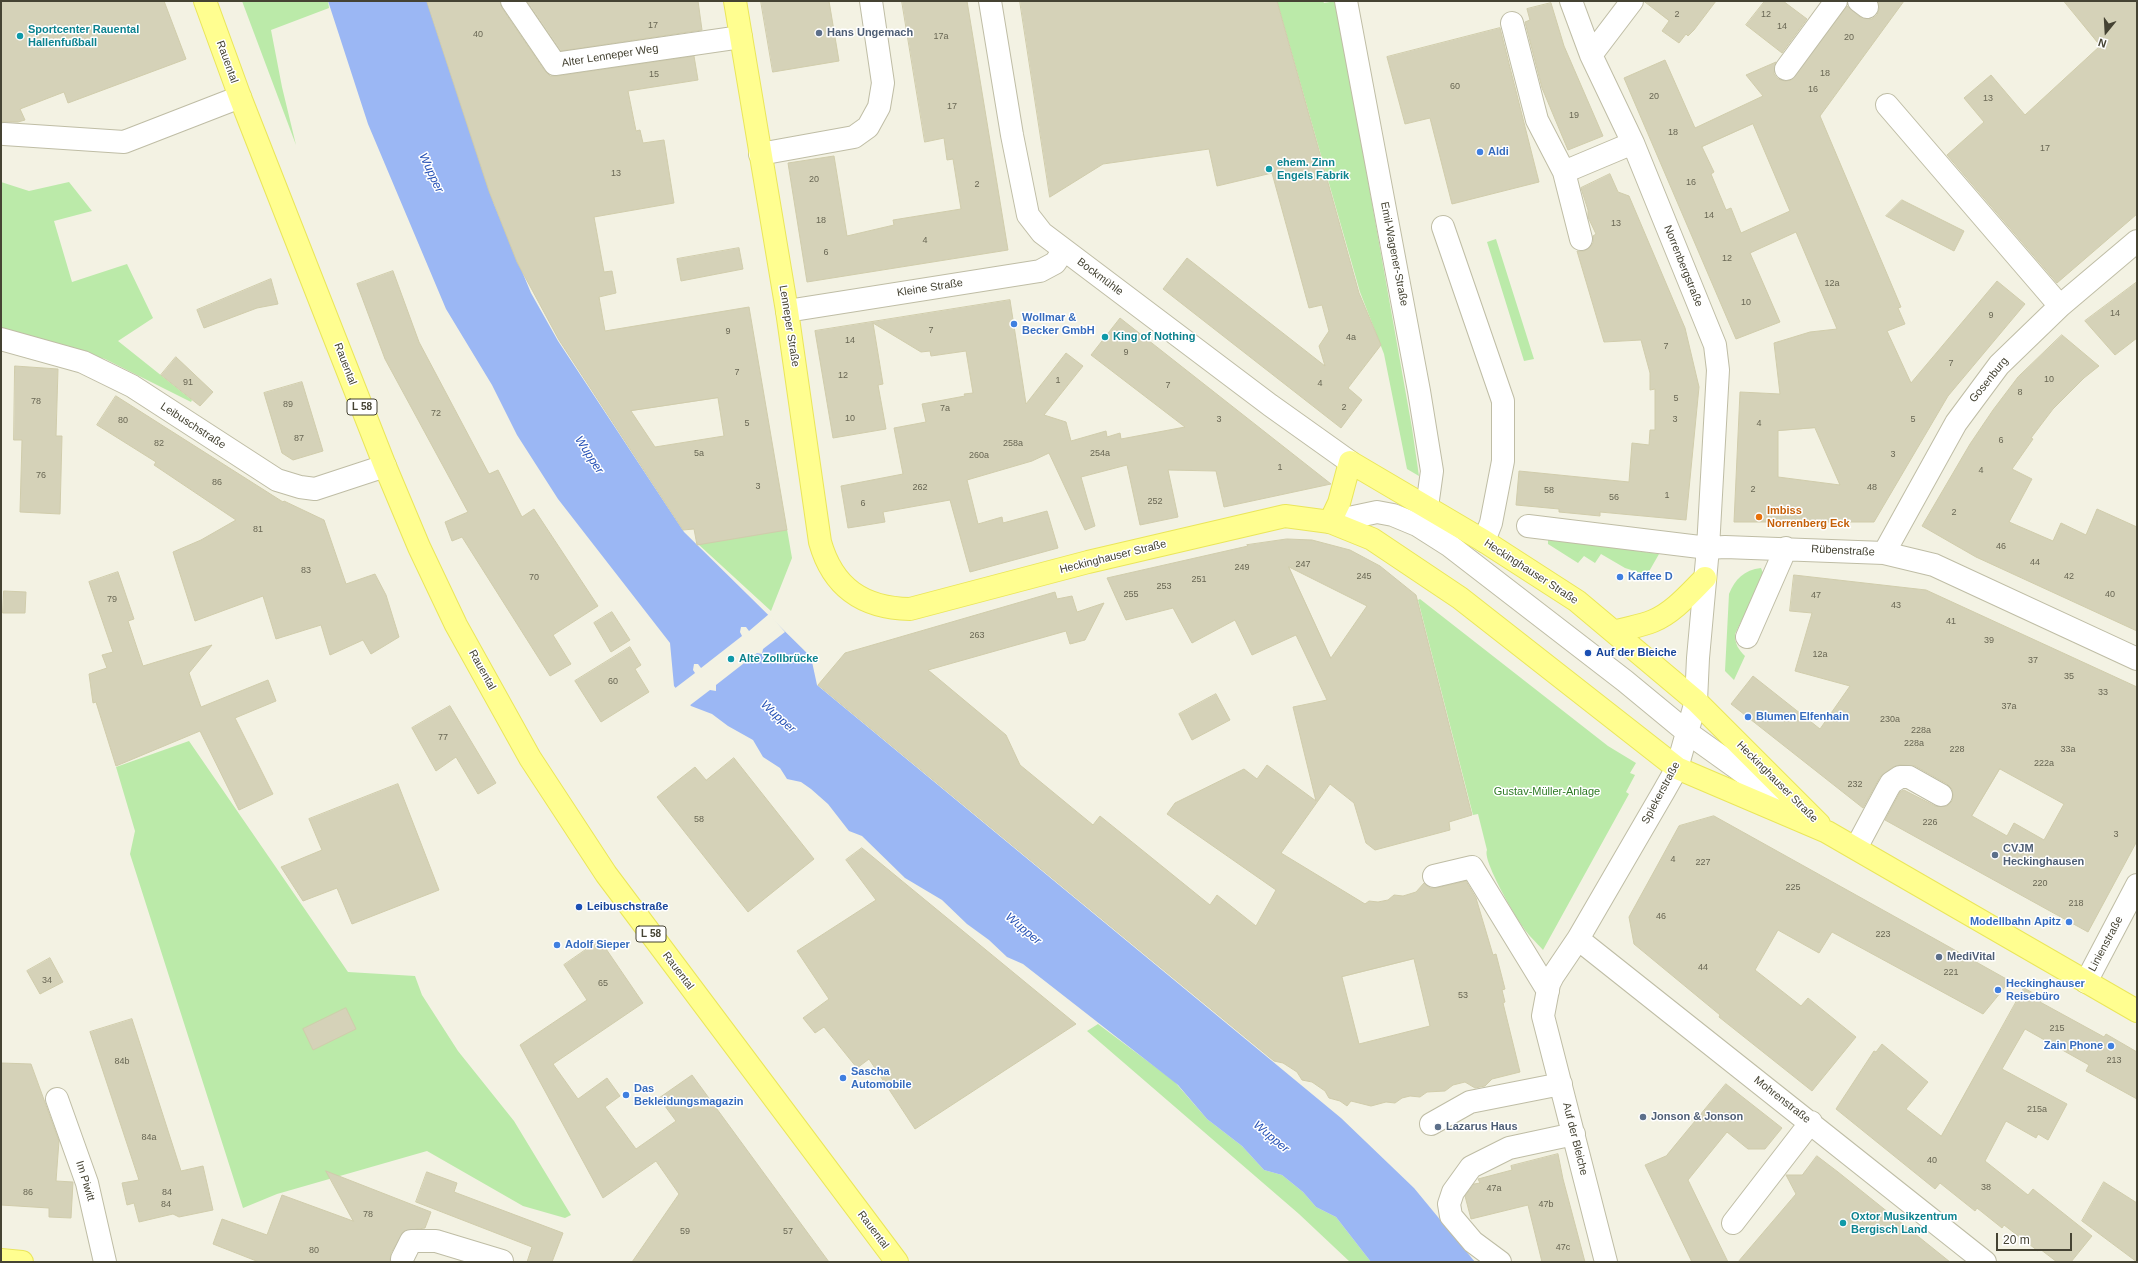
<!DOCTYPE html>
<html>
<head>
<meta charset="utf-8">
<style>
  body { margin:0 }
  #map { position:relative; width:2138px; height:1263px; overflow:hidden; background:#f3f2e3; font-family:Arial,sans-serif }
  canvas { display:block }
  .frame { position:absolute; inset:0; border:2px solid #454333; pointer-events:none }
  .north { position:absolute; left:2086px; top:12px; width:40px; height:40px; -webkit-text-stroke:3px #fff; paint-order:stroke; rotate:198deg; font-size:11px; font-weight:700; line-height:16px; text-align:center; color:#454333 }
  .north::after { content:''; display:block; margin:auto; width:14px; height:18px; background:#454333; clip-path:polygon(50% 0,100% 100%,50% 72%,0 100%) }
  .scale { position:absolute; left:1996px; top:1233px; width:76px; height:18px; box-sizing:border-box; border:2px solid #454333; border-top:0; padding-left:5px; font-size:12px; line-height:14px; white-space:nowrap; color:#454333; -webkit-text-stroke:3px #fff; paint-order:stroke }
</style>
</head>
<body>
<div id="map">
<canvas width="2138" height="1263"></canvas>
<div class="frame"></div>
<div class="north">N</div>
<div class="scale">20 m</div>
</div>
<script>
const context = document.querySelector('canvas').getContext('2d');
context.lineJoin = 'round';
function paint(path, color) {
  context.fillStyle = color;
  context.fill(path, 'evenodd');
}
function trace(path, color, width, dash) {
  context.strokeStyle = color;
  context.lineWidth = width;
  context.lineCap = dash ? 'butt' : 'round';
  context.setLineDash(dash || []);
  context.stroke(path);
}
function write(font, color, halo, rows, align = 'center') {
  context.font = font + ' Arial,sans-serif';
  context.lineWidth = 3;
  context.setLineDash([]);
  context.textBaseline = 'middle';
  context.strokeStyle = halo;
  context.fillStyle = color;
  for (const [text, x, y, turn = 0] of rows) {
    context.save();
    context.translate(x, y);
    context.rotate((+turn || 0) * Math.PI / 180);
    context.textAlign = isNaN(turn) ? turn : align;
    if (halo) context.strokeText(text, 0, 0);
    context.fillText(text, 0, 0);
    context.restore();
  }
}
paint(new Path2D(`
  M242 1H328L329 8 271 30 282 87 296 145Z
  M1277 1H1323L1324 3 1336 1 1412 428 1419 476 1407 469 1384 354 1360 292Z
  M1 182 29 191 69 182 92 211 54 221 72 282 127 264 153 318 118 341 192 400 191 402 105 359 1 328Z
  M1496 239 1534 359 1524 361 1487 242Z
  M787 529 792 558 771 611 698 544Z
  M1548 538 1659 554 1647 575 1625 568 1601 554 1595 563 1584 556 1578 563 1548 544Z
  M1761 568 1764 575 1735 634C1735 644 1738 649 1745 656L1734 680 1725 671 1729 594C1735 579 1744 570 1761 568Z
  M1420 599 1608 746 1636 763 1630 773 1635 775 1626 792 1629 794 1543 950C1536 942 1528 935 1523 927 1515 916 1482 860 1487 850L1478 814 1473 815 1418 600Z
  M189 741 348 972 415 976 422 995 458 1051 514 1121 571 1215 565 1218 523 1206 427 1151 277 1194 243 1208 130 854 135 831 116 767Z
  M1098 1024 1174 1081 1207 1119 1242 1146 1264 1170 1282 1175 1303 1192 1316 1207 1336 1217 1371 1262H1350L1299 1214 1087 1031Z`), '#bbeaa9');
paint(new Path2D(`
  M328 1H427L494 204 531 293 558 341 684 532 811 657 817 685 1341 1118 1414 1188 1475 1262H1371L1336 1217 1316 1207 1303 1192 1282 1175 1264 1170 1242 1146 1207 1119 1178 1085 1023 964 1007 957 989 940 967 924 942 900 905 878 862 836 849 831 828 804 811 789 801 782 787 779 780 768 763 757 753 740 728 726 712 714 691 706 674 686 670 643 558 499 517 435 492 385 446 309 368 124Z`), '#9bb7f4');
paint(new Path2D(`
  M769 614 785 632 763 649 762 654 757 653 716 685V691L710 690 689 706 674 689 695 673 693 670 694 664H698L701 668 742 636 740 632 741 627H746L749 631Z`), '#f3f2e3');
const building = new Path2D(`
  M1 1H164L186 59 68 103 64 92 20 109 25 120 18 122H1Z
  M427 1H500L502 8 545 71 550 76H557L694 56 698 80 628 91 636 131 640 130 643 143 664 140 674 203 594 217 604 272 612 271 616 293 599 297 605 331 749 307 787 530 697 545 694 529 683 530 559 340 517 262 489 191ZM718 398 724 436 655 447 631 411Z
  M527 1H698L702 30 561 51Z
  M761 1H829L839 61 773 72Z
  M902 1H967L1008 250 807 282 788 163 834 156 847 236 894 225 893 220 961 209 953 159 947 160 944 138 925 142Z
  M1020 1H1277L1359 293 1381 345 1348 388 1362 400 1341 428 1163 289 1187 258 1325 366 1319 346 1329 331 1322 305 1309 308 1272 173 1217 186 1209 149 1103 164 1050 197Z
  M1644 1H1716L1694 30 1688 36 1686 34 1679 43 1662 31 1669 21Z
  M1765 1H1783L1807 19 1782 53 1746 25Z
  M1878 1H1904L1820 116 1901 307 1898 308 1905 324 1887 331 1911 383 1997 281 2025 304 1948 396 1874 522H1734L1740 392 1780 394 1774 343 1810 332 1837 329 1796 232 1750 253 1780 322 1736 339 1624 78 1665 60 1695 128 1763 96 1746 75 1776 62 1774 74 1778 79 1785 81 1791 80 1847 6 1860 17 1872 19 1877 15 1879 9ZM1753 124 1790 211 1741 233 1731 208 1726 210 1711 174 1714 172 1702 147ZM1815 428 1840 485 1778 477V431Z
  M2064 1H2137V214L2057 283 1947 155 1984 122 1964 98 1991 75 2025 115 2100 46Z
  M1551 3 1564 46 1603 136 1568 150 1542 88 1525 22 1530 20 1527 9Z
  M1500 28 1539 182 1452 204 1430 118 1405 124 1387 57Z
  M1610 174 1618 192 1629 196 1685 328 1699 387 1686 520 1600 512V516L1580 514 1559 512V509L1516 505 1519 471 1629 482 1632 443 1649 445 1650 430H1655V389L1650 390V373L1641 340 1604 342 1577 251H1584L1589 248 1593 243V236L1596 234 1588 217V210L1581 188Z
  M1902 200 1964 231 1954 251 1886 216Z
  M739 248 743 269 681 281 677 259Z
  M393 271 419 342 489 474 498 470 522 517 534 509 598 606 553 635 571 664 550 676 462 537 452 541 445 522 468 512 385 359 357 284Z
  M271 279 278 304 257 308 204 328 197 310Z
  M2137 282V338L2115 355 2085 321Z
  M1010 300 1026 404 1066 353 1083 366 1044 415 1066 422 1071 441 1106 431 1107 437 1120 433 1121 439 1185 427 1091 355 1120 318 1331 484 1224 507 1216 471 1168 470 1178 517 1140 525 1127 465 1081 477 1095 526 1085 530 1049 453 1032 461 967 480 978 524 1002 517 1003 523 1047 511 1058 548 970 572 950 500 883 512 885 522 848 528 841 486 903 474 894 428 926 422 922 404 965 396 964 394 973 393 966 351 931 356 930 351 921 352 873 323 883 384 878 385 886 429 833 438 815 331Z
  M2062 335 2099 366 2084 378 2053 409 2031 438 2033 439 2012 469 2032 479 2009 522 2053 541 2061 523 2086 535 2097 509 2137 527V631L1976 557 1922 526 1970 444 1993 410 2018 377Z
  M176 357 213 392 200 406 161 375Z
  M15 366 58 369 56 436H62L60 514 20 512 22 440H14Z
  M302 382 323 451 293 460 282 453 264 393Z
  M116 396 283 502 284 501 324 520 346 584 375 574 386 595 399 637 371 654 363 640 330 655 321 625 276 639 263 596 195 621 173 552 201 540 236 520 154 465 156 462 97 425Z
  M1287 539 1312 540 1350 550 1380 566 1416 595 1472 815 1449 822 1450 830 1375 850 1366 843 1354 803 1330 784 1281 853 1365 904 1369 901 1378 902 1388 900 1394 895 1403 896 1416 892 1424 883 1430 888H1436L1466 881 1476 898 1493 955 1496 954 1505 989 1502 990 1505 1002 1503 1003 1520 1072 1492 1079 1485 1086 1475 1088 1465 1082 1453 1085 1445 1091 1427 1092 1420 1097 1410 1096 1402 1098 1395 1103 1386 1102 1371 1106 1351 1101 1347 1106 1340 1101 1329 1098 1325 1091 1312 1082 1302 1080 1297 1072 1283 1063 1274 1061 818 685 845 653 1055 592 1057 599 1072 596 1077 612 1104 603 1085 640 1070 644 1066 631 928 670 1006 735 1020 765 1093 825 1100 816 1210 905 1217 895 1256 926 1276 890 1167 814 1175 803 1244 769 1257 779 1267 765 1316 801 1293 707 1327 700 1296 635 1252 655 1235 620 1192 643 1173 608 1126 620 1107 578 1248 546 1247 545ZM1289 567 1367 606 1331 658ZM1414 959 1430 1026 1359 1044 1342 977Z
  M118 572 134 619 128 621 143 666 212 645 189 673 201 707 268 680 276 701 235 718 273 794 239 810 200 731 116 766 96 702 93 703 89 674 107 668 102 655 113 652 89 582Z
  M1794 575 1926 590 2137 687V841L2088 932 1885 820 1900 792 1904 790 1935 806H1947L1952 801 1953 795 1952 789 1947 784 1915 766 1900 765 1893 767 1880 777 1863 808 1731 704 1753 676 1820 729 1850 686 1795 671 1812 613 1790 611ZM2000 769 2064 804 2044 840 2014 823 2007 836 1972 816Z
  M4 591 26 592 25 613H3Z
  M612 612 630 640 611 652 594 623Z
  M630 647 641 665 635 669 649 692 601 722 575 681Z
  M1216 694 1230 720 1192 740 1179 714Z
  M450 706 496 783 478 794 456 757 436 771 412 728Z
  M734 758 814 859 748 912 657 797 695 767 706 780Z
  M398 784 439 890 352 924 337 888 303 901 281 867 322 850 309 819Z
  M1714 816 1935 939 2010 981 1983 1014 1832 932 1819 953 1778 930 1755 970 1801 1006 1808 998 1856 1037 1812 1091 1719 1017 1720 1015 1634 944 1629 917 1679 826Z
  M862 848 1076 1024 915 1129 869 1059 857 1068 824 1027 815 1033 803 1018 829 999 797 951 876 900 846 860Z
  M600 940 643 1003 553 1064 578 1099 607 1078 620 1096 605 1107 636 1149 676 1121 659 1098 692 1075 829 1262H632L679 1194 656 1161 603 1198 520 1045 587 1000 564 965Z
  M50 958 63 982 40 994 27 971Z
  M2024 988 2042 998 2040 1002 2104 1037 2106 1034 2137 1052V1099L2086 1071 2089 1065 2025 1029 2002 1069 2067 1104 2048 1140 2038 1134 2036 1138 2006 1121 1985 1161 2028 1195 2033 1189 2092 1236 2071 1262H2057L2040 1249 2038 1251 2004 1225 2002 1228 1977 1208 1975 1211 1940 1183 1935 1189 1836 1109 1874 1051 1876 1052 1882 1044 1928 1082 1906 1109 1941 1136Z
  M346 1008 356 1029 313 1050 303 1029Z
  M132 1019 181 1171 203 1166 213 1210 179 1217 173 1214 139 1222 134 1203 127 1205 122 1183 139 1180 90 1032Z
  M1 1063 31 1064 59 1141 56 1181 73 1182 71 1218 49 1217V1208L1 1205Z
  M1726 1084 1782 1128 1765 1149H1748L1727 1132 1688 1180 1728 1262H1692L1645 1165 1666 1156Z
  M1558 1154 1563 1179 1585 1262H1542L1528 1205 1471 1219 1465 1196 1474 1184 1480 1183 1478 1179 1512 1170 1511 1166Z
  M1817 1156 1838 1172 1950 1262H1738L1796 1194 1786 1175H1802Z
  M326 1171 431 1212 425 1228 404 1231 391 1253 390 1262H259L213 1244 222 1219 267 1235 282 1195 353 1221Z
  M427 1172 457 1183 454 1192 563 1233 552 1262H527L532 1247 416 1202Z
  M2104 1182 2137 1203V1262L2082 1221Z`);
paint(building, '#d5d2b8');
trace(building, '#d0ccab', 1);
const minor = new Path2D(`
  M512 1 555 64 741 37
  M990 1 1012 135 1028 215 1042 233 1270 405 1350 462
  M1346 1 1419 391 1432 471 1427 507
  M1571 1 1591 55 1633 143 1715 345 1718 370 1708 548 1698 658 1696 701 1677 768 1664 791 1578 939 1553 976 1549 984 1543 1016 1606 1262
  M1859 1 1867 7
  M1512 23 1537 120 1564 172 1581 239
  M1591 55 1632 1
  M1786 69 1836 1
  M1887 105 2060 306
  M4 134 124 142 240 97
  M760 154 854 137 868 127 879 107 883 83 871 1
  M1564 172 1633 143
  M1443 227 1503 401V461L1491 523 1484 541
  M787 311 1040 271 1055 263 1064 250
  M1 339 83 362 132 386 277 480 300 487 315 489 385 466
  M1330 522 1377 512 1393 515 1417 525 1450 546 1625 681 1688 733 1797 811
  M1528 526 1708 548 1725 547 1884 553 1934 565 2137 659
  M1884 553 1956 423 1999 365 2060 306 2137 241
  M1747 637 1786 548
  M1856 848 1887 790 1891 783 1900 777H1909L1941 795
  M1434 876 1472 867 1548 991
  M1578 939 1985 1262
  M2086 982 2137 885
  M57 1099 87 1183 105 1262
  M1431 1124 1470 1102 1561 1084
  M1733 1223 1811 1122
  M402 1259 411 1241H436L502 1261
  M1500 1262 1473 1242 1451 1216 1449 1204 1453 1192 1471 1167 1509 1148 1574 1134`);
const major = new Path2D(`
  M205 1 240 97 385 466 419 547 456 625 530 758 606 874 897 1262
  M735 1 787 311 820 542C833 588 863 608 910 609L1088 562 1285 516 1330 522 1372 539 1460 598 1677 768 1827 832 2137 1011
  M1330 522 1339 503 1350 462 1484 541 1577 601 1696 701 1819 824
  M1614 632C1627 628 1641 626 1653 621 1673 613 1690 593 1705 578
  M1 1260 22 1262`);
trace(minor, '#bfbda5', 24);
trace(major, '#eae65a', 24);
trace(minor, '#fff', 22);
trace(major, '#fffe90', 22);
for (const [x, y, r, color] of [
  [819,33,4,"#5c6f8a"],
  [20,36,4,"#0f9aa8"],
  [1480,152,4,"#3f7fe0"],
  [1269,169,4,"#0f9aa8"],
  [1014,324,4,"#3f7fe0"],
  [1105,337,4,"#0f9aa8"],
  [1759,517,4,"#e8710a"],
  [1620,577,4,"#3f7fe0"],
  [1588,653,4,"#1a4fb4"],
  [731,659,4,"#0f9aa8"],
  [1748,717,4,"#3f7fe0"],
  [1995,855,4,"#5c6f8a"],
  [579,907,4,"#1a4fb4"],
  [2069,922,4,"#3f7fe0"],
  [557,945,4,"#3f7fe0"],
  [1939,957,4,"#5c6f8a"],
  [1998,990,4,"#3f7fe0"],
  [2111,1046,4,"#3f7fe0"],
  [843,1078,4,"#3f7fe0"],
  [626,1095,4,"#3f7fe0"],
  [1643,1117,4,"#5c6f8a"],
  [1438,1127,4,"#5c6f8a"],
  [1843,1223,4,"#0f9aa8"]
]) {
  const dot = new Path2D();
  dot.arc(x, y, r, 0, 2 * Math.PI);
  context.fillStyle = color;
  context.fill(dot);
  trace(dot, '#fff', 1.5);
}
write('9px', '#696754', null, [
  ["2",1677,15],
  ["12",1766,15],
  ["17",653,26],
  ["14",1782,27],
  ["40",478,35],
  ["17a",941,37],
  ["20",1849,38],
  ["18",1825,74],
  ["15",654,75],
  ["60",1455,87],
  ["16",1813,90],
  ["20",1654,97],
  ["13",1988,99],
  ["17",952,107],
  ["19",1574,116],
  ["18",1673,133],
  ["17",2045,149],
  ["13",616,174],
  ["20",814,180],
  ["16",1691,183],
  ["2",977,185],
  ["14",1709,216],
  ["18",821,221],
  ["13",1616,224],
  ["4",925,241],
  ["6",826,253],
  ["12",1727,259],
  ["12a",1832,284],
  ["10",1746,303],
  ["14",2115,314],
  ["9",1991,316],
  ["7",931,331],
  ["9",728,332],
  ["4a",1351,338],
  ["14",850,341],
  ["7",1666,347],
  ["9",1126,353],
  ["7",1951,364],
  ["7",737,373],
  ["12",843,376],
  ["10",2049,380],
  ["1",1058,381],
  ["91",188,383],
  ["4",1320,384],
  ["7",1168,386],
  ["8",2020,393],
  ["5",1676,399],
  ["78",36,402],
  ["89",288,405],
  ["2",1344,408],
  ["7a",945,409],
  ["72",436,414],
  ["10",850,419],
  ["3",1219,420],
  ["3",1675,420],
  ["5",1913,420],
  ["80",123,421],
  ["5",747,424],
  ["4",1759,424],
  ["87",299,439],
  ["6",2001,441],
  ["82",159,444],
  ["258a",1013,444],
  ["5a",699,454],
  ["254a",1100,454],
  ["3",1893,455],
  ["260a",979,456],
  ["1",1280,468],
  ["4",1981,471],
  ["76",41,476],
  ["86",217,483],
  ["3",758,487],
  ["262",920,488],
  ["48",1872,488],
  ["2",1753,490],
  ["58",1549,491],
  ["1",1667,496],
  ["56",1614,498],
  ["252",1155,502],
  ["6",863,504],
  ["2",1954,513],
  ["81",258,530],
  ["46",2001,547],
  ["44",2035,563],
  ["247",1303,565],
  ["249",1242,568],
  ["83",306,571],
  ["245",1364,577],
  ["42",2069,577],
  ["70",534,578],
  ["251",1199,580],
  ["253",1164,587],
  ["255",1131,595],
  ["40",2110,595],
  ["47",1816,596],
  ["79",112,600],
  ["43",1896,606],
  ["41",1951,622],
  ["263",977,636],
  ["39",1989,641],
  ["12a",1820,655],
  ["37",2033,661],
  ["35",2069,677],
  ["60",613,682],
  ["33",2103,693],
  ["37a",2009,707],
  ["230a",1890,720],
  ["228a",1921,731],
  ["77",443,738],
  ["228a",1914,744],
  ["228",1957,750],
  ["33a",2068,750],
  ["222a",2044,764],
  ["232",1855,785],
  ["58",699,820],
  ["226",1930,823],
  ["3",2116,835],
  ["4",1673,860],
  ["227",1703,863],
  ["220",2040,884],
  ["225",1793,888],
  ["218",2076,904],
  ["46",1661,917],
  ["223",1883,935],
  ["44",1703,968],
  ["221",1951,973],
  ["34",47,981],
  ["65",603,984],
  ["53",1463,996],
  ["215",2057,1029],
  ["213",2114,1061],
  ["84b",122,1062],
  ["215a",2037,1110],
  ["84a",149,1138],
  ["40",1932,1161],
  ["38",1986,1188],
  ["47a",1494,1189],
  ["86",28,1193],
  ["84",167,1193],
  ["84",166,1205],
  ["47b",1546,1205],
  ["78",368,1215],
  ["59",685,1232],
  ["57",788,1232],
  ["47c",1563,1248],
  ["80",314,1251]
]);
for (const [x, y, w] of [
  [362,407,30],
  [651,934,30]
]) {
  const box = new Path2D();
  box.roundRect(x - w / 2, y - 8, w, 16, 3);
  context.fillStyle = '#fff';
  context.fill(box);
  trace(box, '#454333', 1);
}
write('bold 10px', '#454333', null, [
  ["L 58",362,407],
  ["L 58",651,934]
]);
write('bold 11px', '#0d838f', '#fff', [
  ["Sportcenter Rauental",28,30],
  ["Hallenfußball",28,43],
  ["ehem. Zinn",1277,163],
  ["Engels Fabrik",1277,176],
  ["King of Nothing",1113,337],
  ["Alte Zollbrücke",739,659],
  ["Oxtor Musikzentrum",1851,1217],
  ["Bergisch Land",1851,1230]
], 'left');
write('bold 11px', '#4e5e75', '#fff', [
  ["Hans Ungemach",827,33],
  ["CVJM",2003,849],
  ["Heckinghausen",2003,862],
  ["MediVital",1947,957],
  ["Jonson & Jonson",1651,1117],
  ["Lazarus Haus",1446,1127]
], 'left');
write('11px', '#454333', '#fff', [
  ["Alter Lenneper Weg",610,56,-9],
  ["Rauental",227,62,70],
  ["Emil-Wagener-Straße",1394,254,79],
  ["Norrenbergstraße",1683,266,68],
  ["Bockmühle",1100,277,37],
  ["Kleine Straße",930,288,-9],
  ["Lenneper Straße",789,326,81],
  ["Rauental",345,364,69],
  ["Gosenburg",1989,380,-51],
  ["Leibuschstraße",193,426,33],
  ["Rübenstraße",1843,551,3],
  ["Heckinghauser Straße",1113,557,-14],
  ["Heckinghauser Straße",1531,572,33],
  ["Rauental",482,670,61],
  ["Heckinghauser Straße",1777,782,45],
  ["Spiekerstraße",1661,793,-62],
  ["Linienstraße",2106,944,-62],
  ["Rauental",678,971,53],
  ["Mohrenstraße",1782,1100,38],
  ["Auf der Bleiche",1575,1139,76],
  ["Im Piwitt",85,1181,73],
  ["Rauental",873,1230,53]
]);
write('bold 11px', '#366cbe', '#fff', [
  ["Aldi",1488,152],
  ["Wollmar &",1022,318],
  ["Becker GmbH",1022,331],
  ["Kaffee D",1628,577],
  ["Blumen Elfenhain",1756,717],
  ["Modellbahn Apitz",2061,922,"right"],
  ["Adolf Sieper",565,945],
  ["Heckinghauser",2006,984],
  ["Reisebüro",2006,997],
  ["Zain Phone",2103,1046,"right"],
  ["Sascha",851,1072],
  ["Automobile",851,1085],
  ["Das",634,1089],
  ["Bekleidungsmagazin",634,1102]
], 'left');
write('bold 11px', '#c56008', '#fff', [
  ["Imbiss",1767,511],
  ["Norrenberg Eck",1767,524]
], 'left');
write('bold 11px', '#164399', '#fff', [
  ["Auf der Bleiche",1596,653],
  ["Leibuschstraße",587,907]
], 'left');
write('11px', '#2d7a24', '#fff', [
  ["Gustav-Müller-Anlage",1547,792]
]);
write('italic 12px', '#2752b6', '#fff', [
  ["Wupper",431,173,65],
  ["Wupper",589,455,57],
  ["Wupper",778,717,42],
  ["Wupper",1023,929,40],
  ["Wupper",1271,1137,40]
]);
</script>
</body>
</html>
